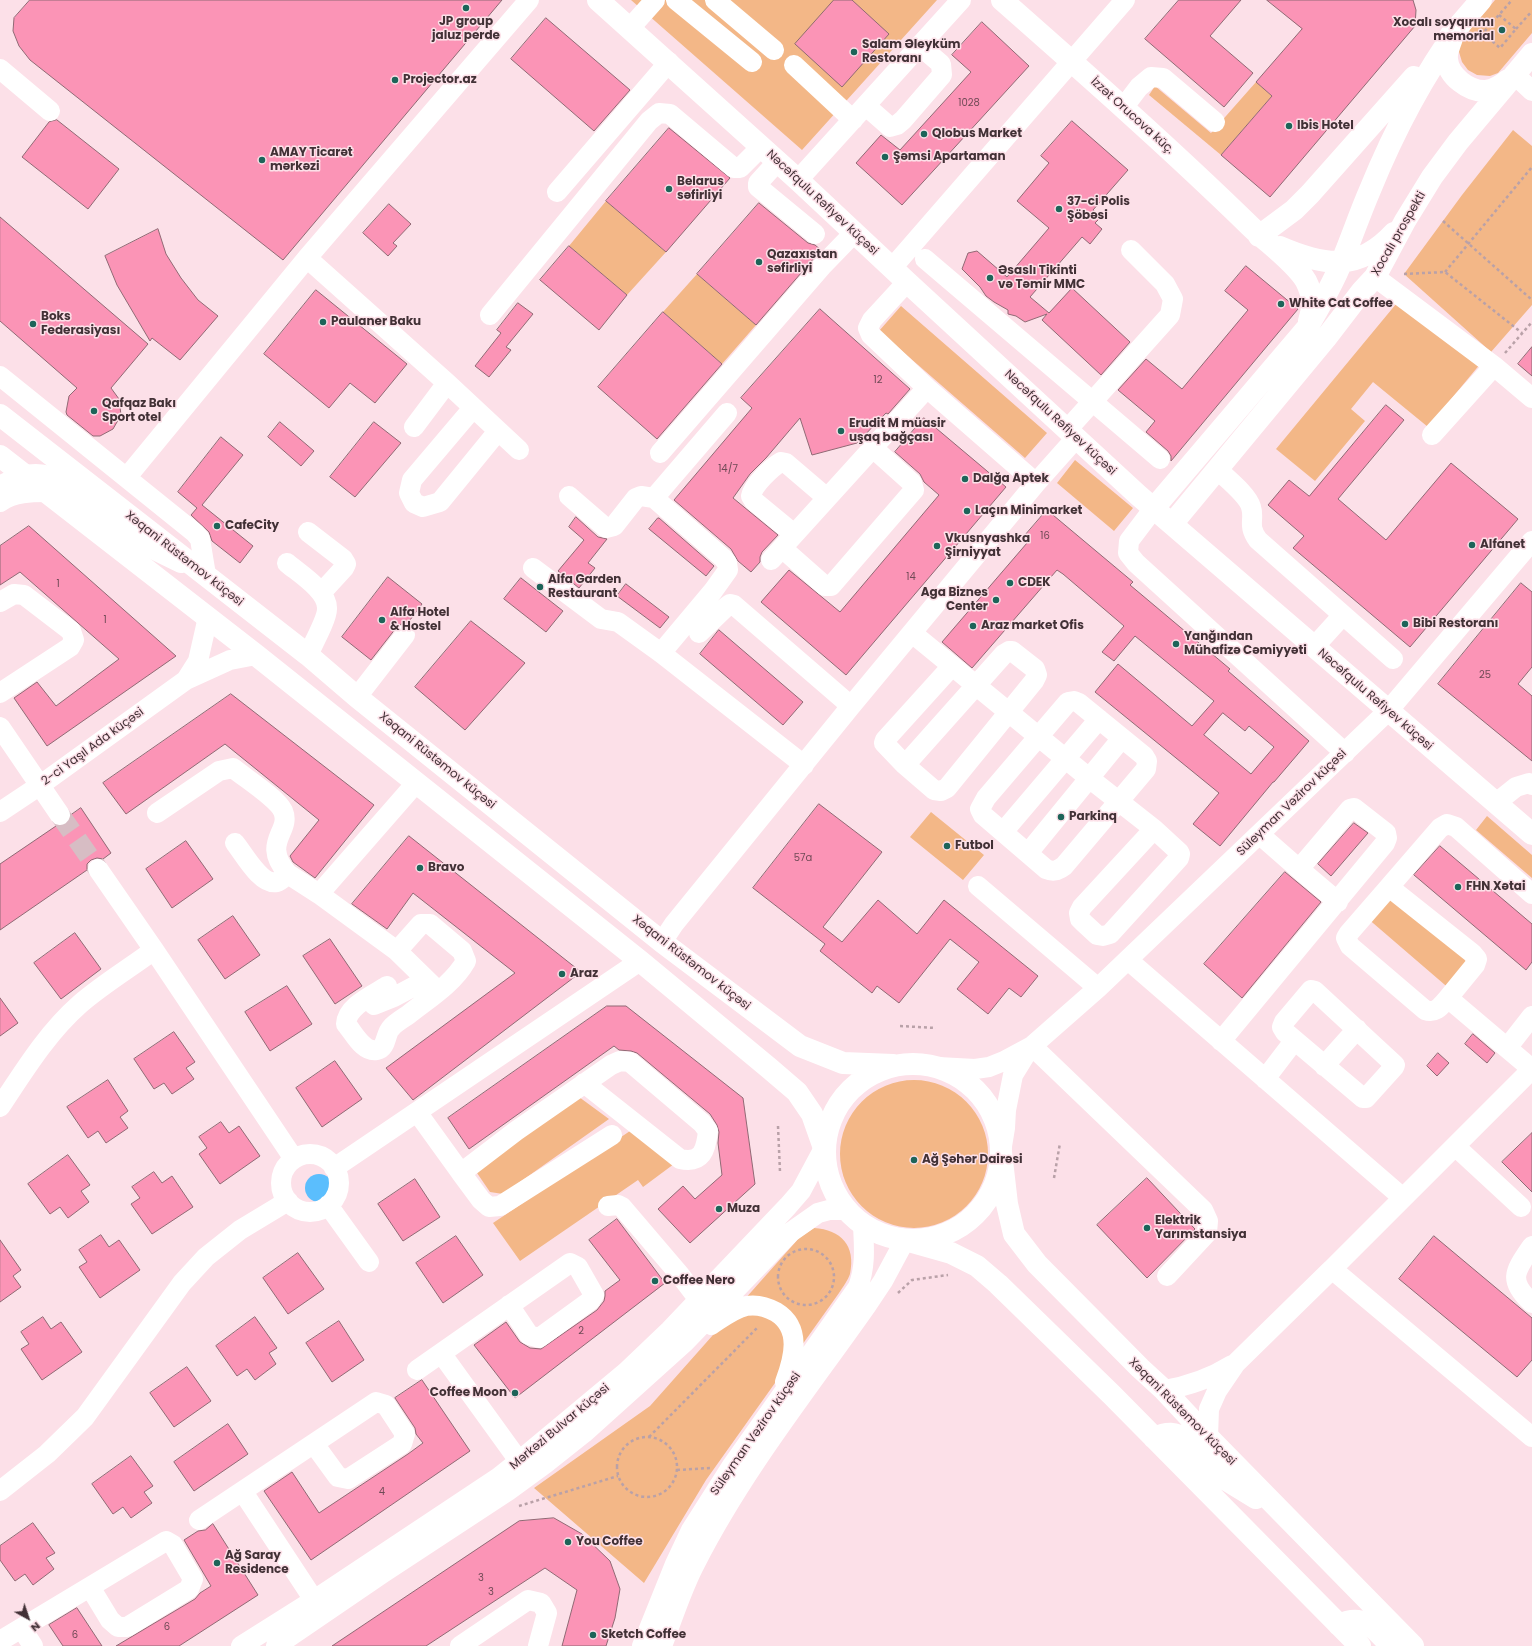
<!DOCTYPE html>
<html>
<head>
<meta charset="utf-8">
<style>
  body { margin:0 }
  #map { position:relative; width:1532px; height:1646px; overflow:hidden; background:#fce0e8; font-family:Poppins,sans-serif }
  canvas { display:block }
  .north { position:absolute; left:8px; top:1598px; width:40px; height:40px; -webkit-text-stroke:3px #fce0e8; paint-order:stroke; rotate:140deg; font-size:11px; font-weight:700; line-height:16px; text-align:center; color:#423136 }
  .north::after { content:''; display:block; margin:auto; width:14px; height:18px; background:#423136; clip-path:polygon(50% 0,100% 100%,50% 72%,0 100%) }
</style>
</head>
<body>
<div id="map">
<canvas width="1532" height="1646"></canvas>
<div class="north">N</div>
</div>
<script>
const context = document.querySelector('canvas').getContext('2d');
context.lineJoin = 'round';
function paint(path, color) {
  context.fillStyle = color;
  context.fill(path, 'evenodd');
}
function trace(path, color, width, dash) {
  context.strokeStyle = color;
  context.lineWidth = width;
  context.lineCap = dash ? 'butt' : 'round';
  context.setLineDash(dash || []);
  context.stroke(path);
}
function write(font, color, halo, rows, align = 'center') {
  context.font = font + ' Poppins,sans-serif';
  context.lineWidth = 3;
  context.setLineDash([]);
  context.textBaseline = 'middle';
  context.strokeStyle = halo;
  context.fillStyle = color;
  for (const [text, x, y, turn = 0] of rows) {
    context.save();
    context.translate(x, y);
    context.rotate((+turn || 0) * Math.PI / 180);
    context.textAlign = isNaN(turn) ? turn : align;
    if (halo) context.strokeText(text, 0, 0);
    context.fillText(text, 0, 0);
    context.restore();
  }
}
paint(new Path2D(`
  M631 0H937L802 150Z
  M1495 0H1532V33L1498 73 1490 76 1477 75 1468 70 1462 62 1459 52 1460 41Z
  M1256 82 1272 96 1221 155 1149 95 1155 86 1211 133Z
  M1513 130 1532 146V305L1491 352 1404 274 1462 195Z
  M606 201 666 252 627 295 569 246Z
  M697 274 756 325 722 364 663 312Z
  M1401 298 1481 363 1428 427 1373 382 1351 409 1365 421 1315 481 1276 449Z
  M901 306 1047 433 1025 458 879 331Z
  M1075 460 1133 508 1114 531 1057 483Z
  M931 812 984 855 963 880 910 837Z
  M1487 816 1532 855V878L1476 830Z
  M1394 885 1480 959 1452 991 1366 917Z
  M840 1154a74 74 0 1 1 148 0a74 74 0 1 1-148 0Z
  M579 1097 609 1119 503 1194 490 1192 477 1173 481 1162Z
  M630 1131 674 1164 643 1187 638 1180 520 1261 493 1223Z
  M814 1228C841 1230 856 1245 850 1274 848 1280 843 1287 839 1293L706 1480 644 1583 534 1488 650 1406 799 1238Z`), '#f3b787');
paint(new Path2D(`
  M305 1188a14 14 0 1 1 28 0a14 14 0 1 1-28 0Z`), '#5bbefd');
const building = new Path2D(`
  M30 0H502L283 260 30 60 19 46 13 31 14 18Z
  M834 0H852L889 34 842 87 795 44Z
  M1179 0H1241L1210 36 1253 73 1224 107 1145 39Z
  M1267 0H1413L1416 10 1415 26 1270 197 1221 155 1272 96 1256 82 1302 29Z
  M546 18 630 90 594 131 511 59Z
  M982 22 1029 66 902 205 856 163 881 135 900 150 971 72 952 55Z
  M57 120 119 169 88 209 22 157 49 122Z
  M1072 121 1128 170 1093 210 1101 217 1095 223 1102 229 1090 244 1082 237 1030 297 1049 313 1072 288 1130 342 1101 375 1042 320 1047 314 1025 322 1016 316 1008 314V310L994 302 986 296 980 287 962 269 968 253 977 251 1007 277 1049 228 1017 201 1049 163 1041 156Z
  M669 128 730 178 666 252 606 201Z
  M759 203 808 243 815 245 821 250 756 325 697 274Z
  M389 204 411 224 393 243 397 246 388 256 363 233Z
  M0 217 148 344 111 388 119 399 121 415 113 429 100 436H93L67 415 66 412 69 396 77 388 0 321Z
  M158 229 166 254 181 278 198 300 218 316 180 360 152 338 150 341 117 285 105 256Z
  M569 246 627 295 599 330 540 280Z
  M1246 266 1298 309 1171 461V456L1168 451 1146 432 1155 421 1118 390 1146 359 1182 389 1248 310 1225 291Z
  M316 290 407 364 375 403 350 383 329 408 264 354Z
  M518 303 533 314 506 347 511 350 489 377 475 366 501 333 497 330Z
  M820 309 910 389 888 414 886 413 857 443 812 455 800 418 766 458 750 474 733 498 778 535 762 552 760 557V562L751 572 738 561 731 549 674 500 752 408 741 398Z
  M663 312 722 364 657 439 598 387Z
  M1532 347V376L1518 364Z
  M1386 405 1404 420 1338 499 1386 540 1451 463 1518 519 1410 647 1293 548 1304 536 1268 505 1289 480 1309 496Z
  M924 418 1006 487 846 675 761 602 789 570 840 612 939 495 924 482 920 474 895 452Z
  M280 422 314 451 301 466 268 437Z
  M374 422 401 443 355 497 330 477Z
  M221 437 243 455 202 505 253 546 240 563 212 541 209 532 191 515 197 508 178 492Z
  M1047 510 1133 582 1130 585 1230 669 1228 671 1309 741 1274 782H1273L1220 846 1193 824 1219 793 1095 692 1118 664 1192 726 1214 701 1135 636 1114 661 1102 652 1124 626 1063 574 1057 570 972 668 942 642 1027 543 1022 539ZM1223 713 1245 731 1249 726 1274 747 1251 774 1204 735Z
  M576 517 598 537 607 539 588 563 595 568 579 588 558 571 584 540 569 527Z
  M658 518H659L714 566 706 576 649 529Z
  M29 526 176 656 47 746 14 698 37 682 56 706 119 659 20 572 0 585V546Z
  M388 577 422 604 407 624H401L396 628 371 660 342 637Z
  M521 578 563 611 546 632 504 599Z
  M1521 583 1532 592V667L1518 684 1532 696V761L1438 684Z
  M626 584 669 617 660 628 617 596Z
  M471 621 525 663 465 730 415 687Z
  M719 630 803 702 783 725 700 654Z
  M231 694 374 805 315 878 293 862 290 856 319 820 225 744 126 814 103 783Z
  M819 804 882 852 823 927 842 942 878 900 917 934 944 900 1038 976 1021 997 1009 988 988 1014 957 989 979 962 950 939 899 1003 877 986 872 993 820 951 825 944 753 888Z
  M81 808 111 853 103 859 97 858 91 860 87 864V870L0 930V864L56 826H61L66 825 70 820 71 815Z
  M1354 823 1368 833 1331 876 1318 864Z
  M409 836 581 972 413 1100 386 1068 515 973 413 893 387 929 352 904Z
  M186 841 213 879 172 908 146 869Z
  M1440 846 1532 924V962L1526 970 1414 875Z
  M1285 872 1321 902 1242 998 1204 964Z
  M233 916 260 955 225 979 198 940Z
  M75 933 101 969 61 999 34 963Z
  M330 939 362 986 335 1004 303 956Z
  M287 986 312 1024 270 1051 245 1012Z
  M0 998 18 1023 0 1036Z
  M607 1006H626L743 1098 755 1184 690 1243 658 1209 683 1186 695 1199 722 1175 718 1143 719 1132 717 1125 710 1114 637 1053 631 1051 619 1050 614 1046 469 1149 448 1118Z
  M174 1032 195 1062 186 1068 194 1079 172 1094 164 1083 154 1089 134 1059Z
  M1473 1034 1495 1053 1487 1063 1465 1044Z
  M1438 1053 1449 1063 1437 1076 1427 1066Z
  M335 1061 362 1099 322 1127 296 1088Z
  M108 1080 128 1111 120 1117 128 1128 106 1143 98 1131 88 1138 67 1107Z
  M221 1122 229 1133 239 1126 260 1156 220 1184 199 1154 207 1148 199 1137Z
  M1532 1133V1192L1502 1162Z
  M68 1155 90 1185 81 1191 89 1202 68 1218 60 1207 50 1214 28 1184Z
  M154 1172 162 1183 172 1176 193 1207 152 1234 131 1204 140 1198 132 1187Z
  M1147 1178 1195 1229 1147 1278 1097 1225Z
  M415 1179 440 1217 403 1241 378 1204Z
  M617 1219 665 1283 515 1398 474 1345 506 1322 520 1342 530 1348 541 1349 597 1310 604 1301 605 1296V1291L620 1280 589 1240Z
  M101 1235 109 1247 119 1240 140 1270 100 1298 79 1267 87 1262 79 1250Z
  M456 1236 483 1275 443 1303 416 1263Z
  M1434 1236 1532 1318V1360L1517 1377 1399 1279Z
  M0 1240 21 1270 13 1276 21 1287 0 1302Z
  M298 1253 324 1289 288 1314 263 1278Z
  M43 1317 51 1329 61 1322 82 1352 42 1380 21 1349 29 1344 21 1332Z
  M255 1317 277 1348 269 1353 276 1364 255 1380 247 1369 237 1376 216 1346Z
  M339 1321 364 1360 332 1382 306 1343Z
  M187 1367 211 1401 174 1427 150 1393Z
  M422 1380 470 1451 311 1560 264 1491 292 1472 319 1513 408 1454 423 1443 416 1434 415 1428 395 1398Z
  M228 1424 248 1454 194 1491 174 1462Z
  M131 1456 153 1486 144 1492 152 1503 131 1518 123 1507 113 1514 92 1484Z
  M554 1518 582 1534 610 1561 620 1589 615 1618 606 1646H562L577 1590 545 1568 426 1646H332L519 1521Z
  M33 1523 55 1553 46 1558 54 1569 33 1585 25 1574 15 1581 0 1560V1546Z
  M213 1524 258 1595 179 1646H116L195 1599 200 1593 211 1586 184 1540 198 1531 205 1530Z
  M77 1608 102 1646H63L49 1625Z`);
paint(building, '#fb94b6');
trace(building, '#906974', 1);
trace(new Path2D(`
  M60 815 98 869`), '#d7bdc4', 20, [20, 10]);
trace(new Path2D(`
  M1499 15 1516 29 1500 48 1483 33 1512 0
  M1516 29 1532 11
  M1443 221 1532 300
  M1445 272 1532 167
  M1404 274 1445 272 1522 333
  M1505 353 1532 322
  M900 1026 936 1028
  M778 1126 780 1172
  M1054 1178 1060 1143
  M778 1277a28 28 0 1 1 56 0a28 28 0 1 1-56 0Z
  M898 1293 912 1280 948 1275
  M649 1437 757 1328
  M617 1467a30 30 0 1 1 60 0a30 30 0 1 1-60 0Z
  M677 1470 710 1468
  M519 1506 618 1476`), '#b9a1a8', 2.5, [3, 3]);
trace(new Path2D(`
  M676 0 752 62
  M715 0 774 50
  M630 28 655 0
  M794 65 853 120
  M0 69 50 111
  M1514 74 1532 91
  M866 106 890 127 897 125 903 120 942 75 941 64 920 46
  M1123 108 1139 87 1151 77 1163 78 1215 122
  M778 161 758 183V187L815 234
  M798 180 961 0
  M557 192 669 62
  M307 258 447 383 519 450
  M925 259 1160 459
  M892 268 1125 0
  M1375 277 1494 366 1532 398
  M907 282 872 320 868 328 871 335 927 388 1036 483
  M490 315 649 121 659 113 670 114 734 168H740L761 147
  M0 376 195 533 200 539 206 575
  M473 408 412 480 409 493 414 503 423 507 440 502 498 431
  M414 427 447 383
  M1067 430 1170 315 1173 299 1165 284 1131 250
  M1432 435 1494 366
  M660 453 823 265 854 233
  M1217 469C1226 478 1248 495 1251 507 1255 520 1247 525 1258 540L1393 659
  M127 477 307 258 529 0
  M0 486C21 474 37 469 60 480L142 544 181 563
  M569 496 606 528 614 526 636 498 641 496 654 498
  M0 502C14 492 31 492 48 492
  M1154 508 1129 541 1128 553 1136 563 1345 753
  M308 532 343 559 346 564 344 568 322 592
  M794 534 754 501 751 496C753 485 772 467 781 462L786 463 827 498
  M782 548 825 586H831L914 490 912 483 873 448
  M771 560 927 388
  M287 563C300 574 328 591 327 609 327 619 313 644 308 655
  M533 568 601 619 618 622 661 653 804 765
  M0 602 14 594 24 595 71 631 74 640 70 647 0 693
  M699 633 726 607 730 604 734 605 851 706
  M912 633 1089 778 1154 829 1179 852 1180 854 1179 858 1110 934 1103 936 1097 935 1084 923 1080 919 1079 913 1082 907 1154 829
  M1314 647 1343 615
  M1009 651H1012L1035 669 1037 675 1034 681 947 788 941 791 934 790 905 765 1004 654Z
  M661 653 713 591 728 570 727 563 723 558 654 498 727 413
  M186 680 198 661 208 617
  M357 697 405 635
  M1074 701 1079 703 1144 756 1147 761 1146 769 1064 866C1057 871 1053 872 1046 869L983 815 980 809 986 798 1068 702Z
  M0 727 60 815
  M905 765 884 743 885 740 952 666
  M416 783 319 894 397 951 438 991
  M1496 803 1516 787 1529 783 1532 785
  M0 812 39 786 186 680 230 660 256 655
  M157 813 219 771 233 768C245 778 277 798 283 811 292 832 260 842 288 874
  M1003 832 1099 719
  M1259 834 1299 869
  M235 843C244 854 261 886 277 882 281 881 285 876 288 874L319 894
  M1028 853 1122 738
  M98 869 154 950 294 1159
  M978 886 1098 988
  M1389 887 1349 933 1346 938 1350 946 1425 1010C1436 1014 1441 1006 1448 998L1507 1048 1532 1016
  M662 942 674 924 851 706 1036 483 1076 438
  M1128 960 1403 1198
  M387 986C373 995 347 1006 346 1024 354 1033 363 1053 377 1050 387 1048 385 1034 391 1028 395 1023 402 1019 408 1015 428 999 453 984 466 961L462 951 430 924H421L397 951
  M1311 990 1315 991 1395 1065 1394 1067 1366 1098H1363L1285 1032 1282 1027 1284 1022Z
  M1448 998 1475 965 1477 959 1472 953 1389 887 1440 828 1447 824 1456 827 1532 894
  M374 1005 394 997 426 980
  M1221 1041 1385 843 1387 838 1386 833 1354 808 1350 809 1299 869 1338 902
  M1032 1046 1203 1210 1208 1221 1207 1233 1167 1276
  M1507 1048 1532 1069
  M1324 1066 1357 1029
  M938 1067 975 1069 989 1067 1004 1061 1032 1046 1098 988 1388 711 1532 541
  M1532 1069 1332 1269 1532 1437
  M1265 1079 1294 1041
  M0 1107C24 1071 47 1033 80 1004 103 984 130 968 154 950
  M417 1112 461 1173 516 1131 611 1065 620 1061 630 1062 702 1123 708 1131C706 1150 702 1164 680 1159L584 1083
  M1455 1146 1521 1207
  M1001 1152 1005 1128 1006 1110 1013 1075 1029 1049
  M281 1183a29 29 0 1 1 58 0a29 29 0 1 1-58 0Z
  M334 1168 640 961
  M461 1173 481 1200 489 1207 500 1206 612 1135
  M328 1205 369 1262
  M608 1206 618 1205 622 1207 680 1275 699 1300
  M1532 1246C1515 1271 1507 1280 1532 1303
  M711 1325C722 1318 733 1309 746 1306 757 1304 767 1307 776 1312 802 1328 794 1358 785 1382
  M441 1353 519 1461
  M417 1370 570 1263 578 1267 594 1295 590 1301 539 1338 529 1335 509 1305
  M1164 1390C1189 1386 1211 1378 1232 1365
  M1208 1437 1209 1409 1217 1391 1236 1363 1332 1269
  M0 1491 47 1454 85 1417 182 1283 206 1257 240 1230 288 1201
  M243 1492 314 1600
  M199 1520 376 1402 386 1405 405 1434 402 1444 348 1479 338 1477 314 1444
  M22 1629 33 1646
  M0 1641 166 1541 173 1545 193 1579 189 1589 127 1627H118L110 1620 90 1587
  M241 1646 314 1600 499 1477 519 1461 626 1372 670 1330 788 1206 801 1191 824 1148
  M276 1646 383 1573 508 1491 545 1464 584 1433 685 1342 791 1232 818 1213 829 1210H846
  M460 1646 528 1600 541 1603 547 1613 538 1646
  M642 1646 675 1564 691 1530 731 1467 858 1287C866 1266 864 1247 863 1225
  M662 1646C673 1618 682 1588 696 1562 743 1470 808 1389 867 1305L883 1281 905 1240`), '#fff', 20);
trace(new Path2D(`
  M598 0 798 180 907 282 1138 495 1532 834
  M1002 0C1086 74 1170 148 1250 226 1266 242 1295 262 1306 281 1313 295 1314 306 1309 321
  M1450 36 1481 0
  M1452 38C1450 45 1446 52 1447 59 1448 76 1469 92 1486 91 1494 90 1502 85 1508 80
  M1259 236 1294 210 1310 194 1414 77
  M1280 247C1324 266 1358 272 1394 233
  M0 415 308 655 357 697 662 942 800 1046 843 1063 893 1065
  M0 456 256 655 640 961 769 1068 797 1092 812 1114 824 1148
  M1154 508 1307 328C1320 306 1333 284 1342 261 1352 237 1360 213 1370 190 1394 131 1423 76 1460 25
  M1172 524 1326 338 1362 291 1375 277 1405 221 1432 177 1458 142 1532 54
  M825 1152a88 88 0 1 1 176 0a88 88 0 1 1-176 0Z
  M1001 1152 1007 1204 1014 1234 1037 1264 1140 1368 1164 1390 1208 1437 1413 1646
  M905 1240 951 1253 977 1266 998 1284 1112 1395 1360 1646
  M1154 1438C1167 1432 1175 1432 1187 1440L1225 1479 1256 1498
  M1339 1625C1364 1613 1375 1629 1391 1646`), '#fff', 22);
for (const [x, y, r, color] of [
  [466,8,4,"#1d6459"],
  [1502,30,4,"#1d6459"],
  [854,52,4,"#1d6459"],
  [395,80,4,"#1d6459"],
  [1289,126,4,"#1d6459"],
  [924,134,4,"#1d6459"],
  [885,157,4,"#1d6459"],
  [262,160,4,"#1d6459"],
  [669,189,4,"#1d6459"],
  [1059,209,4,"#1d6459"],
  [759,262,4,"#1d6459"],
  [990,278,4,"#1d6459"],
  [1281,304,4,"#1d6459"],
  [323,322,4,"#1d6459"],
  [33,324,4,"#1d6459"],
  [94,411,4,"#1d6459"],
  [841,431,4,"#1d6459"],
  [965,479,4,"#1d6459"],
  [967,511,4,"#1d6459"],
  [217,526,4,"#1d6459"],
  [1472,545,4,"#1d6459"],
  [937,546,4,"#1d6459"],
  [1010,583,4,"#1d6459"],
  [540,587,4,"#1d6459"],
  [996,600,4,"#1d6459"],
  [382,620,4,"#1d6459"],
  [1405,624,4,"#1d6459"],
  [973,626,4,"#1d6459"],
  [1176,644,4,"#1d6459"],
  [1061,817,4,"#1d6459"],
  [947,846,4,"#1d6459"],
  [420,868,4,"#1d6459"],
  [1458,887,4,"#1d6459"],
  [562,974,4,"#1d6459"],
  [914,1160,4,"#1d6459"],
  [719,1209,4,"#1d6459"],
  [1147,1228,4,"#1d6459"],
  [655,1281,4,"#1d6459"],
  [515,1393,4,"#1d6459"],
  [568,1542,4,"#1d6459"],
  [217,1563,4,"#1d6459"],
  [593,1635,4,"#1d6459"]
]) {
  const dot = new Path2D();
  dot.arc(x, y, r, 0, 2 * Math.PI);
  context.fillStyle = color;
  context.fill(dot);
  trace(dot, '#fce0e8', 1.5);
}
write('10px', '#704a56', null, [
  ["1028",969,103],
  ["12",878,380],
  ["14/7",728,469],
  ["16",1045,536],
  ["14",911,577],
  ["1",58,584],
  ["1",105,620],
  ["25",1485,675],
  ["57a",803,858],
  ["2",581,1331],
  ["4",382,1492],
  ["3",481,1578],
  ["3",491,1592],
  ["6",167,1627],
  ["6",75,1635]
]);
write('bold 12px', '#423136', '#fce0e8', [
  ["JP group",466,22,"center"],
  ["jaluz perde",466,36,"center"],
  ["Xocalı soyqırımı",1494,23,"right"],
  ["memorial",1494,37,"right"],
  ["Salam Əleyküm",862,45],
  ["Restoranı",862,59],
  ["Projector.az",403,80],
  ["Ibis Hotel",1297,126],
  ["Qlobus Market",932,134],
  ["AMAY Ticarət",270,153],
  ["mərkəzi",270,167],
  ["Şəmsi Apartaman",893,157],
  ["Belarus",677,182],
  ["səfirliyi",677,196],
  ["37-ci Polis",1067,202],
  ["Şöbəsi",1067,216],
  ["Qazaxıstan",767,255],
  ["səfirliyi",767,269],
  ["Əsaslı Tikinti",998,271],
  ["və Təmir MMC",998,285],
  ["White Cat Coffee",1289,304],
  ["Boks",41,317],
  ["Federasiyası",41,331],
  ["Paulaner Baku",331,322],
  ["Qafqaz Bakı",102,404],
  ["Sport otel",102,418],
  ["Erudit M müasir",849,424],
  ["uşaq bağçası",849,438],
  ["Dalğa Aptek",973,479],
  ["Laçın Minimarket",975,511],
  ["CafeCity",225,526],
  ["Vkusnyashka",945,539],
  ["Şirniyyat",945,553],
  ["Alfanet",1480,545],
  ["Alfa Garden",548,580],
  ["Restaurant",548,594],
  ["CDEK",1018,583],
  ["Aga Biznes",988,593,"right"],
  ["Center",988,607,"right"],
  ["Alfa Hotel",390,613],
  ["& Hostel",390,627],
  ["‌Bibi Restoranı",1413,624],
  ["Araz market Ofis",981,626],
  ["Yanğından",1184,637],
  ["Mühafizə Cəmiyyəti",1184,651],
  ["Parkinq",1069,817],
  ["Futbol",955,846],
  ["Bravo",428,868],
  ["FHN Xətai",1466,887],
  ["Araz",570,974],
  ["Ağ Şəhər Dairəsi",922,1160],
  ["Muza",727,1209],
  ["Elektrik",1155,1221],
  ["Yarımstansiya",1155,1235],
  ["Coffee Nero",663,1281],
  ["Coffee Moon",507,1393,"right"],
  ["You Coffee",576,1542],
  ["Ağ Saray",225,1556],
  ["Residence",225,1570],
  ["Sketch Coffee",601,1635]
], 'left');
write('12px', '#423136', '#fce0e8', [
  ["İzzət Orucova küç.",1132,116,42],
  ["Nəcəfqulu Rəfiyev küçəsi",822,203,43],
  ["Xocalı prospekti",1399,234,-60],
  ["Nəcəfqulu Rəfiyev küçəsi",1060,423,43],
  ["Xəqani Rüstəmov küçəsi",184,559,38],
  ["Nəcəfqulu Rəfiyev küçəsi",1375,700,41],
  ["2-ci Yaşıl Ada küçəsi",93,747,-36],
  ["Xəqani Rüstəmov küçəsi",437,761,39],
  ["Süleyman Vəzirov küçəsi",1292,803,-44],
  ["Xəqani Rüstəmov küçəsi",691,963,38],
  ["Xəqani Rüstəmov küçəsi",1182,1412,45],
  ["Mərkəzi Bulvar küçəsi",560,1427,-40],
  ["Süleyman Vəzirov küçəsi",756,1434,-55]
]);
</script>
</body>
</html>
